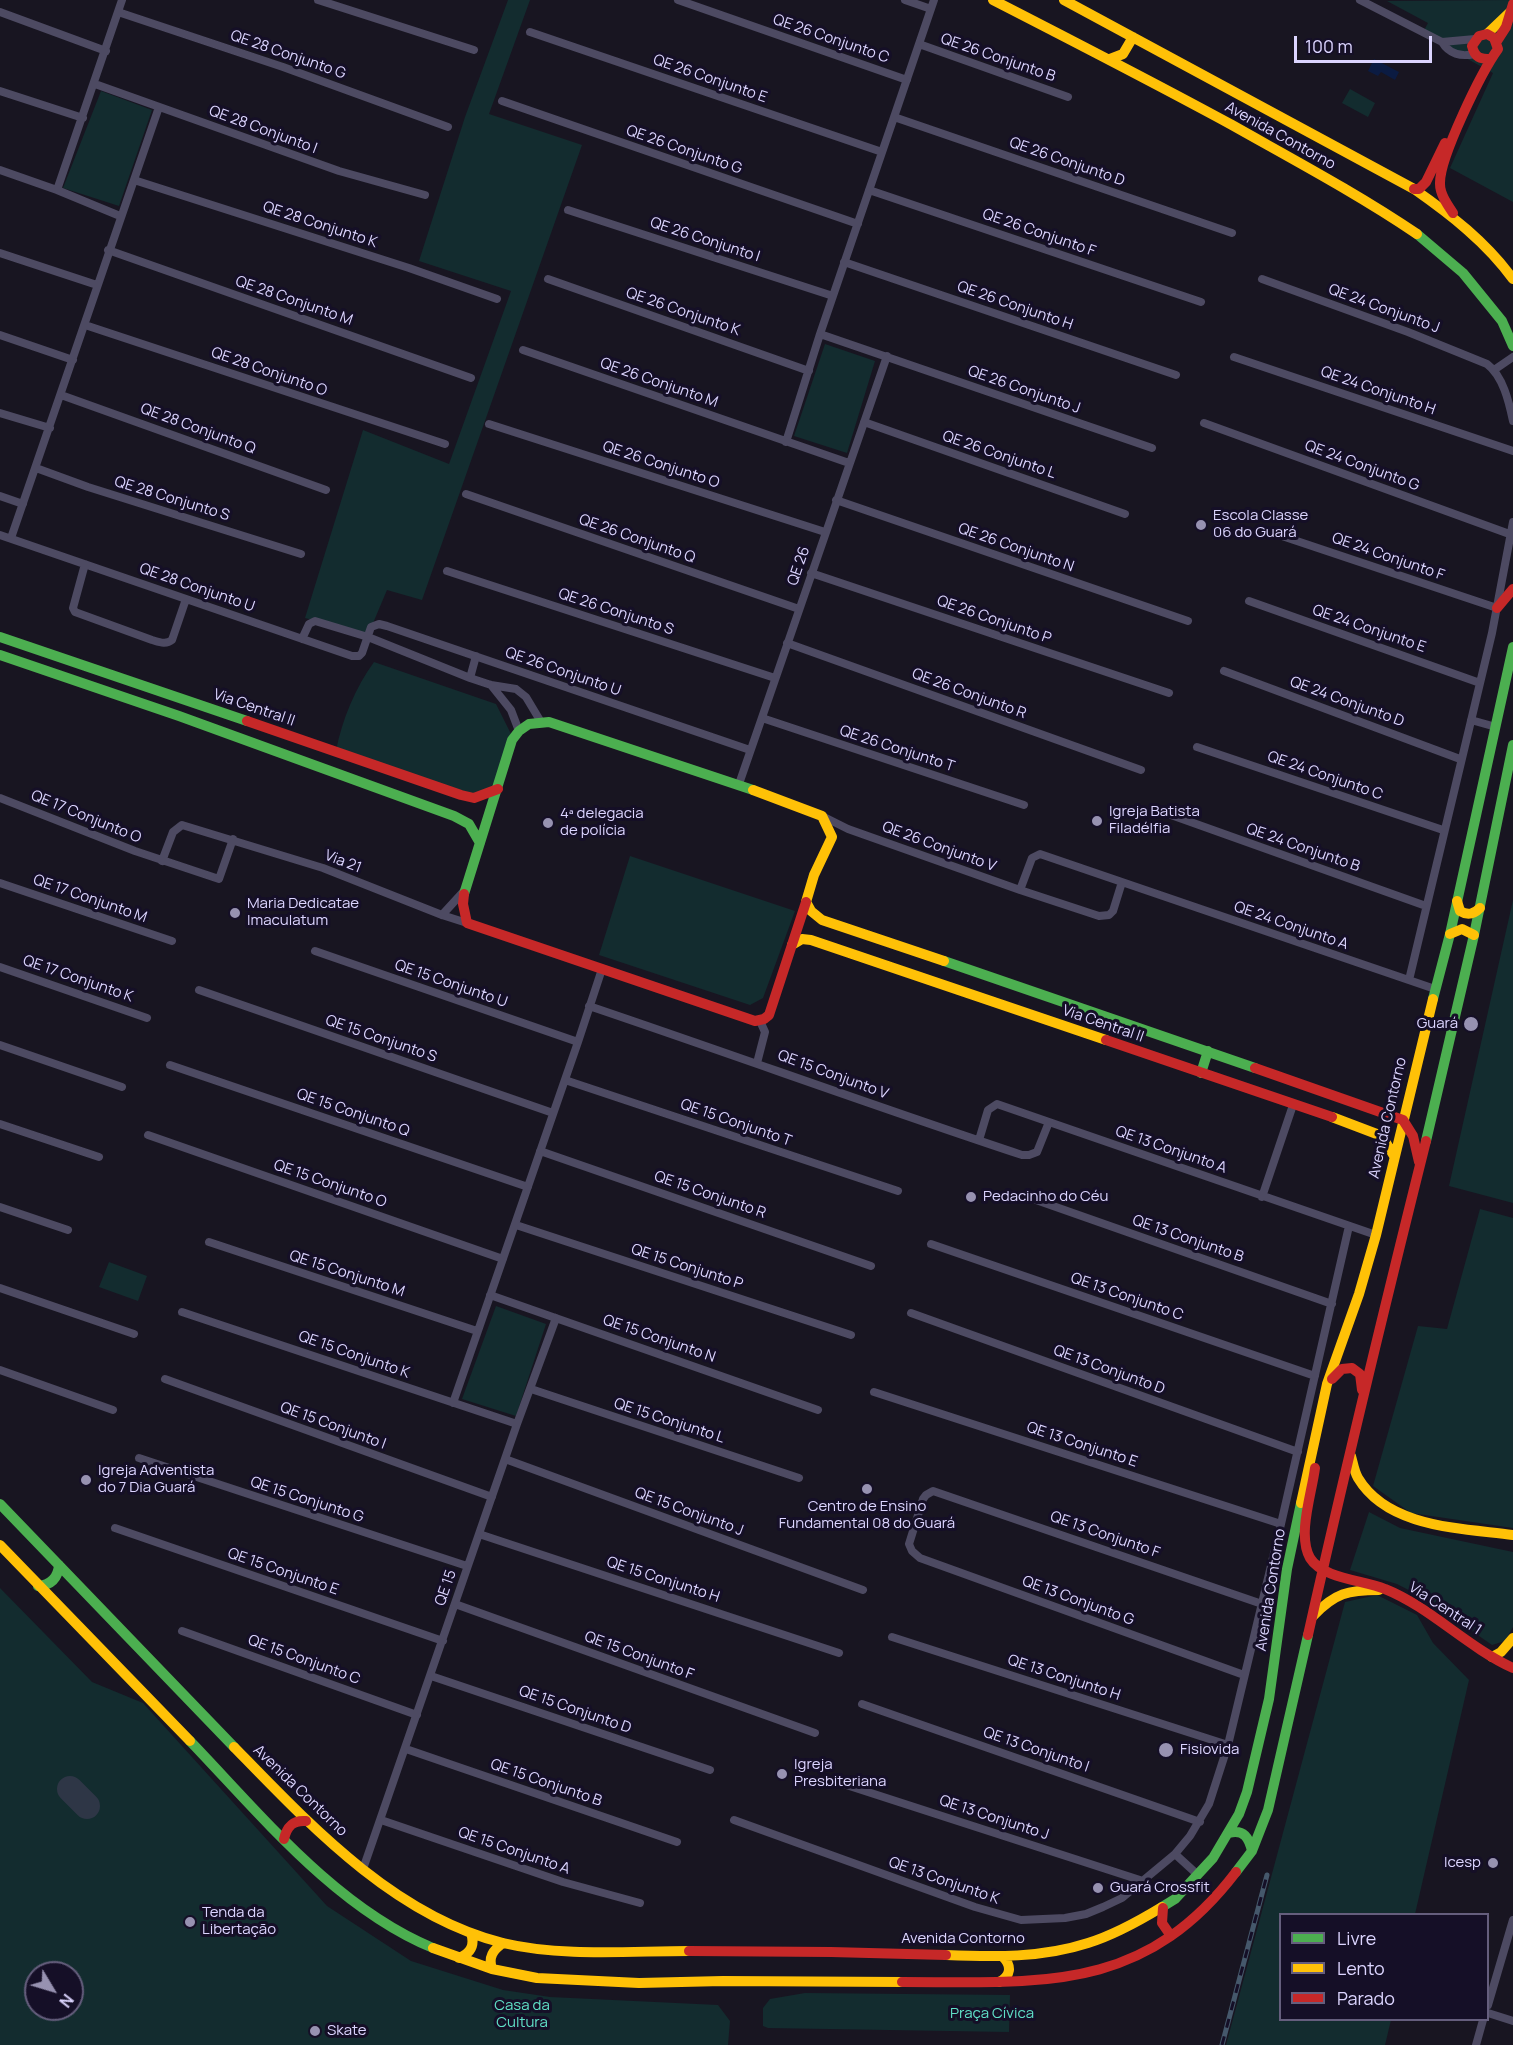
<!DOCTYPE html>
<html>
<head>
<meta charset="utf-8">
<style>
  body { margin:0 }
  #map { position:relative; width:1513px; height:2045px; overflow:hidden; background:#181521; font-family:Manrope,sans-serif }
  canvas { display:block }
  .legend { position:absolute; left:1279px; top:1913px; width:210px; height:108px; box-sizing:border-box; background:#150f27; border:2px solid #655e7d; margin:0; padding:8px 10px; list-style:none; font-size:18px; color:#dcd5ff }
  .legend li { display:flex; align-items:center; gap:12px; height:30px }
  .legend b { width:30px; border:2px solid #655e7d }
  .north { position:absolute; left:24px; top:1961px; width:60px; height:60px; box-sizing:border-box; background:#150f27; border:2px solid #655e7d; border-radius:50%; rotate:128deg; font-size:16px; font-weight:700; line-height:24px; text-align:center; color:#dcd5ff }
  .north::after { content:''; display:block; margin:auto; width:21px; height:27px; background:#9792b1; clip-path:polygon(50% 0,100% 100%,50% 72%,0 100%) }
  .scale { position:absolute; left:1294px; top:36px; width:138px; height:27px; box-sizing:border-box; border:3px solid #dcd5ff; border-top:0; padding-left:8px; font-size:18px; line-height:21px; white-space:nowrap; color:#dcd5ff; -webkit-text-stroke:4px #150f27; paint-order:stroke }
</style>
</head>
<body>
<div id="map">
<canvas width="1513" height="2045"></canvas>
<ul class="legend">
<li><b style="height:8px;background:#4caf50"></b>Livre</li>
<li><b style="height:8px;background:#ffc107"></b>Lento</li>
<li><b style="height:8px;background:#c62828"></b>Parado</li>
</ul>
<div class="north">N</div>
<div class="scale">100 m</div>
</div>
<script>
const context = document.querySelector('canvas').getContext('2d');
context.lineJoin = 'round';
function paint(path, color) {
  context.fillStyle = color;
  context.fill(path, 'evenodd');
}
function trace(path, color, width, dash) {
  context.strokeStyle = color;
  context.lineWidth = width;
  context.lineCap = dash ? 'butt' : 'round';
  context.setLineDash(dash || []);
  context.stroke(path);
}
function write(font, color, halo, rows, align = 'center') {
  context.font = font + ' Manrope,sans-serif';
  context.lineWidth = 6;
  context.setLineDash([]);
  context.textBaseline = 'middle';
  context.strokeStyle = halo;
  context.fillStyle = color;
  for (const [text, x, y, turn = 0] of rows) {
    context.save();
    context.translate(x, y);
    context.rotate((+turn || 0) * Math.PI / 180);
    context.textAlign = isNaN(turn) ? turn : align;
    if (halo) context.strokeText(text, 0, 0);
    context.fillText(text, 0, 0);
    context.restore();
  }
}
paint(new Path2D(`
  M508 0H530L489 114 582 145 422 600 387 590 368 635 305 618 363 430 449 464 511 291 419 261 465 117Z
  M1513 0V202L1450 168 1493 73 1422 34 1428 23 1387 1Z
  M1350 89 1375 103 1368 117 1342 103Z
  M101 91 152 110 119 206 63 188Z
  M825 344 875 361 847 453 794 436Z
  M374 662 496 704 511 734 492 790 472 800 336 751C342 720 355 688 374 662Z
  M630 856 795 911 763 998 750 1005 599 955Z
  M1513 900V1203L1449 1186Z
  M1480 1209 1513 1218V1528L1411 1513 1373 1486 1418 1326 1447 1329Z
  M109 1262 147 1276 138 1301 99 1287Z
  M496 1306 546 1324 516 1416 462 1399Z
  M1369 1512 1400 1528 1513 1552V1627L1505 1641 1492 1645 1426 1599 1397 1584 1350 1570Z
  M0 1588 92 1682 143 1703 327 1906 411 1961 503 1990 550 1997 718 2005 730 2021 728 2045H0ZM36 1973H72V2009H36Z
  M1377 1595 1417 1615 1433 1643 1469 1680 1415 1914H1280V2020H1391L1385 2045H1226L1345 1602Z
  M805 1993 1010 1995 1009 2032 768 2028 763 2026V2008L770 1999Z`), '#132c2f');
paint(new Path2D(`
  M1374 59 1399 72 1395 80 1381 72 1378 76 1368 71Z`), '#0b1b42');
trace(new Path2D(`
  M70 1789 87 1806`), '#2e3646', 26);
trace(new Path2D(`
  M318 0 474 50
  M678 0 907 80
  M905 0 931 9
  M1360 0 1442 42C1449 54 1461 57 1474 54
  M0 12 106 51
  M118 12 283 67 448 127
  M530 32 882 152
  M1442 42 1475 39
  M919 44 1068 97
  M95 84 339 171 425 195
  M0 91 83 118
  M502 101 858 224
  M894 117 1232 233
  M0 170 57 190 120 216
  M134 180 409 268 497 299
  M57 190 122 0
  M869 190 1201 302
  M568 210 833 296
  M108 250 471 378
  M0 253 97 285
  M844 262 1176 375
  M548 279 809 371
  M1262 279 1408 332 1487 364C1503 376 1509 402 1513 421
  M85 325 445 444
  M820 334 1152 448
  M0 335 73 360
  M523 350 849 463
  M1234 357 1513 451
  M1494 370 1513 357
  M61 395 326 490
  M0 413 50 428
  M864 422 1125 514
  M1204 423 1512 535
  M489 424 825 532
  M786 442 820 334 934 0
  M36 468 88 487 301 554
  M466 494 799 609
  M0 496 23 504
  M836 500 1188 621
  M1270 532 1497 608
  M0 535 352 656H359L362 653 371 627 379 624 387 626 750 750
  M11 538C61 394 109 250 159 107
  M85 564 73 608 75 612 152 640C159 642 166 645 172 640L186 599
  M447 571 775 678
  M811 573 1169 693
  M1249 601 1480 683
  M302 639 309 624 315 621 368 637 470 678 491 685 516 689 526 697 541 722
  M787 643 1141 770
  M1224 671 1460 759
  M470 678 476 656
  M491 685 511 710 519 731
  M762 718 1024 805
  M1471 720 1496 727
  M1197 747 1443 830
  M739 784 887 356
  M0 798 135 851 219 879 233 839
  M1171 815 1426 906
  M822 816 848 829 1020 890 1099 916 1109 915 1113 911 1122 882
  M162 861 173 832 182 825 323 868 442 915 467 923
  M0 883 172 941
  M1020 890 1032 858 1040 854 1435 989
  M442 915 464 891
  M315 951 578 1042
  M0 967 147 1018
  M1409 980 1492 633 1513 522
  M199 990 553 1113
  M589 1006C734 1055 877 1107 1022 1155H1029L1037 1152 1049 1122
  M0 1045 122 1087
  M757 1063 765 1032 760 1021
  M170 1065 528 1187
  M565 1080 898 1191
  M0 1124 99 1157
  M148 1135 503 1259
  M979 1140 988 1110 997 1104 1376 1235
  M540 1151 871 1266
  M1262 1197 1293 1105
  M1036 1200 1332 1304
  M0 1207 68 1230
  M516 1225 851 1335
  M209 1242 477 1331
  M931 1244 1315 1376
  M0 1288 134 1334
  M490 1295 818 1410
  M182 1312 517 1424
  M911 1313 1298 1452
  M0 1370 113 1410
  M165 1379 492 1497
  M531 1389 799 1478
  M874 1392 1281 1524
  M453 1403 578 1042 602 969
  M139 1458 467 1566
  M505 1459 863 1590
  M115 1528 443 1641
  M479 1534 839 1653
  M455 1604 815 1733
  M182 1631 417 1715
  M892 1637 1228 1745
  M1244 1675 920 1558 912 1551 909 1544 923 1499 926 1495 933 1491 1262 1604
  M431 1676 710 1770
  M862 1704 1200 1822
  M406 1749 677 1842
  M837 1782 1143 1881
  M381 1820 563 1882 640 1903
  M734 1820 975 1907 1021 1920 1065 1918 1086 1914 1103 1907 1122 1898 1175 1854 1190 1836 1209 1804 1228 1745 1281 1524 1349 1226
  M1175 1854 1198 1875
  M363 1869 517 1424 556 1318
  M1488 2005 1513 1920
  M1488 2013 1513 2021
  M1476 2045 1483 2020`), '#4d4a62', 8);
trace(new Path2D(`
  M1417 234 1463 273 1502 321 1513 346
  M0 637 247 721
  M0 655 179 716 454 816 469 824 480 843
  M464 894 512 740 519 731 529 724 549 722 753 790
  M944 961 1255 1068
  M1433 999 1450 934 1513 647
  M1201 1073 1208 1051
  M1426 1141 1474 935 1513 745
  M0 1504 234 1747
  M38 1586C51 1585 58 1578 59 1565
  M190 1741C261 1815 336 1908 433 1948
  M1229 1833C1244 1829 1249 1838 1252 1851
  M1236 1872 1252 1851 1268 1810 1308 1635
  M1162 1907 1175 1899 1213 1858 1239 1814 1247 1792 1269 1699 1287 1569 1301 1503`), '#4caf50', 10);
trace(new Path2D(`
  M993 0C1073 41 1153 82 1232 125 1294 160 1358 194 1417 234
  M1064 0 1414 189C1451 215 1486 242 1513 279
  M1487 34 1509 13
  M1110 59 1123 54 1133 37
  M753 790 822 816 832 837 814 875 806 902 811 911 822 920 944 961
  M1457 901 1460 911C1468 916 1474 914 1480 908
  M1450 934 1462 929 1474 935
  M792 945 802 939 811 940 1106 1040
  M1332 1117 1382 1136 1394 1156
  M1351 1456C1353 1463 1354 1471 1358 1478 1388 1528 1461 1528 1513 1535
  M1301 1503 1327 1384 1359 1294 1376 1235 1433 999
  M0 1545 190 1741
  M1313 1616C1335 1593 1348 1590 1379 1590
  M1492 1657 1501 1652 1513 1638
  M234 1747C309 1824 394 1916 503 1943 561 1957 629 1951 689 1951
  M433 1948 492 1969 537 1978 639 1983 723 1981 902 1982
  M946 1955C994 1957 1042 1958 1088 1943 1114 1935 1139 1921 1162 1907
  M459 1958C471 1953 475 1945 471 1933
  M492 1969C488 1957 493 1950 503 1943
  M999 1982C1011 1976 1012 1966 1003 1957`), '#ffc107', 10);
trace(new Path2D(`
  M1497 41 1506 27 1513 4
  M1414 189H1419L1426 182 1445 143
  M1453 213C1447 204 1440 194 1440 184 1439 158 1482 71 1498 49L1494 38 1487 34 1479 36 1472 46C1475 58 1480 59 1491 59
  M1497 608 1513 589
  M247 721 461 795 474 798 498 789
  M464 894 463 904 467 923 755 1021 764 1019 769 1015 806 902
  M1106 1040 1332 1117
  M1255 1068 1403 1120 1413 1136 1419 1162
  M1332 1379 1342 1369 1352 1368 1360 1374 1362 1390
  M1315 1468C1312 1493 1297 1535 1310 1558 1323 1579 1364 1580 1385 1589 1430 1607 1467 1647 1513 1668
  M1308 1635C1345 1470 1385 1305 1426 1141
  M284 1839C287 1826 293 1820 306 1821
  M1163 1908 1162 1923 1171 1936
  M689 1951 831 1952 946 1955
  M902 1982C1040 1982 1143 1994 1236 1872`), '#c62828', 10);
const rail = new Path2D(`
  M1222 2045 1267 1875`);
trace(rail, '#45586b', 5);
trace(rail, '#150f27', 3, [9]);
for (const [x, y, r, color] of [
  [1201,525,6,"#9792b1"],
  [1097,821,6,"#9792b1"],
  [548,823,6,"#9792b1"],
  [235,913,6,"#9792b1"],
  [1471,1024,8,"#9792b1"],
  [971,1197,6,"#9792b1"],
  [86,1480,6,"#9792b1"],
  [867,1489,6,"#9792b1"],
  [1166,1750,8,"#9792b1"],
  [782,1774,6,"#9792b1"],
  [1493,1863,6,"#9792b1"],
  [1098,1888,6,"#9792b1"],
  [190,1922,6,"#9792b1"],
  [315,2031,6,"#9792b1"]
]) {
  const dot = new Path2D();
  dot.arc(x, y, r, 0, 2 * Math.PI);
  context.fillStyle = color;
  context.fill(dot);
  trace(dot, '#150f27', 2);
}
write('15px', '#dcd5ff', '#150f27', [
  ["QE 26 Conjunto C",831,39,19],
  ["QE 28 Conjunto G",288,55,19],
  ["QE 26 Conjunto B",998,58,19],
  ["QE 26 Conjunto E",710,79,19],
  ["QE 28 Conjunto I",263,130,20],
  ["Avenida Contorno",1280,136,29],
  ["QE 26 Conjunto G",684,150,19],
  ["QE 26 Conjunto D",1067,162,19],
  ["QE 28 Conjunto K",320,225,18],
  ["QE 26 Conjunto F",1039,233,19],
  ["QE 26 Conjunto I",705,240,18],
  ["QE 28 Conjunto M",294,301,19],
  ["QE 26 Conjunto H",1015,306,19],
  ["QE 24 Conjunto J",1384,309,20],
  ["QE 26 Conjunto K",683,312,19],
  ["QE 28 Conjunto O",269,372,19],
  ["QE 26 Conjunto M",659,383,19],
  ["QE 26 Conjunto J",1024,390,19],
  ["QE 24 Conjunto H",1378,391,19],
  ["QE 28 Conjunto Q",198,429,20],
  ["QE 26 Conjunto L",999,455,19],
  ["QE 26 Conjunto O",661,465,18],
  ["QE 24 Conjunto G",1362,466,20],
  ["QE 28 Conjunto S",172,499,17],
  ["QE 26 Conjunto Q",637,539,19],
  ["QE 26 Conjunto N",1016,548,19],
  ["QE 24 Conjunto F",1388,557,19],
  ["QE 26",799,566,-71],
  ["QE 28 Conjunto U",197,588,19],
  ["QE 26 Conjunto S",616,612,18],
  ["QE 26 Conjunto P",994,620,19],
  ["QE 24 Conjunto E",1369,629,19],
  ["QE 26 Conjunto U",563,672,19],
  ["QE 26 Conjunto R",969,694,20],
  ["QE 24 Conjunto D",1347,702,20],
  ["Via Central II",254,708,19],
  ["QE 26 Conjunto T",897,749,18],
  ["QE 24 Conjunto C",1325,776,19],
  ["QE 17 Conjunto O",86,817,22],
  ["QE 26 Conjunto V",939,847,20],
  ["QE 24 Conjunto B",1303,848,19],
  ["Via 21",343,862,21],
  ["QE 17 Conjunto M",90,899,19],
  ["QE 24 Conjunto A",1291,926,19],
  ["QE 17 Conjunto K",78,979,19],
  ["QE 15 Conjunto U",451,984,19],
  ["Via Central II",1103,1024,19],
  ["QE 15 Conjunto S",381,1039,19],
  ["QE 15 Conjunto V",833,1075,20],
  ["QE 15 Conjunto Q",353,1113,19],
  ["Avenida Contorno",1388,1118,-77],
  ["QE 15 Conjunto T",736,1123,19],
  ["QE 13 Conjunto A",1171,1150,19],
  ["QE 15 Conjunto O",330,1184,19],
  ["QE 15 Conjunto R",710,1195,19],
  ["QE 13 Conjunto B",1188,1239,19],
  ["QE 15 Conjunto P",687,1267,18],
  ["QE 15 Conjunto M",347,1274,18],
  ["QE 13 Conjunto C",1127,1297,19],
  ["QE 15 Conjunto N",659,1339,19],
  ["QE 15 Conjunto K",354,1355,19],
  ["QE 13 Conjunto D",1109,1370,20],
  ["QE 15 Conjunto L",669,1421,18],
  ["QE 15 Conjunto I",333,1426,20],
  ["QE 13 Conjunto E",1082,1445,18],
  ["QE 15 Conjunto G",307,1500,18],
  ["QE 15 Conjunto J",689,1512,20],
  ["QE 13 Conjunto F",1105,1535,19],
  ["QE 15 Conjunto E",283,1572,19],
  ["QE 15 Conjunto H",663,1580,18],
  ["QE 15",446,1588,-71],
  ["Avenida Contorno",1271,1590,-81],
  ["QE 13 Conjunto G",1078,1601,20],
  ["Via Central 1",1445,1609,33],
  ["QE 15 Conjunto F",639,1656,20],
  ["QE 15 Conjunto C",304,1660,20],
  ["QE 13 Conjunto H",1064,1678,18],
  ["QE 15 Conjunto D",575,1710,19],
  ["QE 13 Conjunto I",1036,1750,19],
  ["QE 15 Conjunto B",546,1783,19],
  ["Avenida Contorno",300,1791,44],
  ["QE 13 Conjunto J",994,1818,18],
  ["QE 15 Conjunto A",514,1851,19],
  ["QE 13 Conjunto K",944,1881,19],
  ["Avenida Contorno",963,1939]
]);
write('15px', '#dcd5ff', '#150f27', [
  ["Escola Classe",1213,516],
  ["06 do Guará",1213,533],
  ["Igreja Batista",1109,812],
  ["Filadélfia",1109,829],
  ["4ª delegacia",560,814],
  ["de polícia",560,831],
  ["Maria Dedicatae",247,904],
  ["Imaculatum",247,921],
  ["Guará",1458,1024,"right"],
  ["Pedacinho do Céu",983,1197],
  ["Igreja Adventista",98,1471],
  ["do 7 Dia Guará",98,1488],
  ["Centro de Ensino",867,1507,"center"],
  ["Fundamental 08 do Guará",867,1524,"center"],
  ["Fisiovida",1180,1750],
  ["Igreja",794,1765],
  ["Presbiteriana",794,1782],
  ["Icesp",1481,1863,"right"],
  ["Guará Crossfit",1110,1888],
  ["Tenda da",202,1913],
  ["Libertação",202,1930],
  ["Skate",327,2031]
], 'left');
write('15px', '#60e0c7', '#150f27', [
  ["Casa da",522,2006],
  ["Cultura",522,2023],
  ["Praça Cívica",992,2014]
]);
</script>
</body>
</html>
